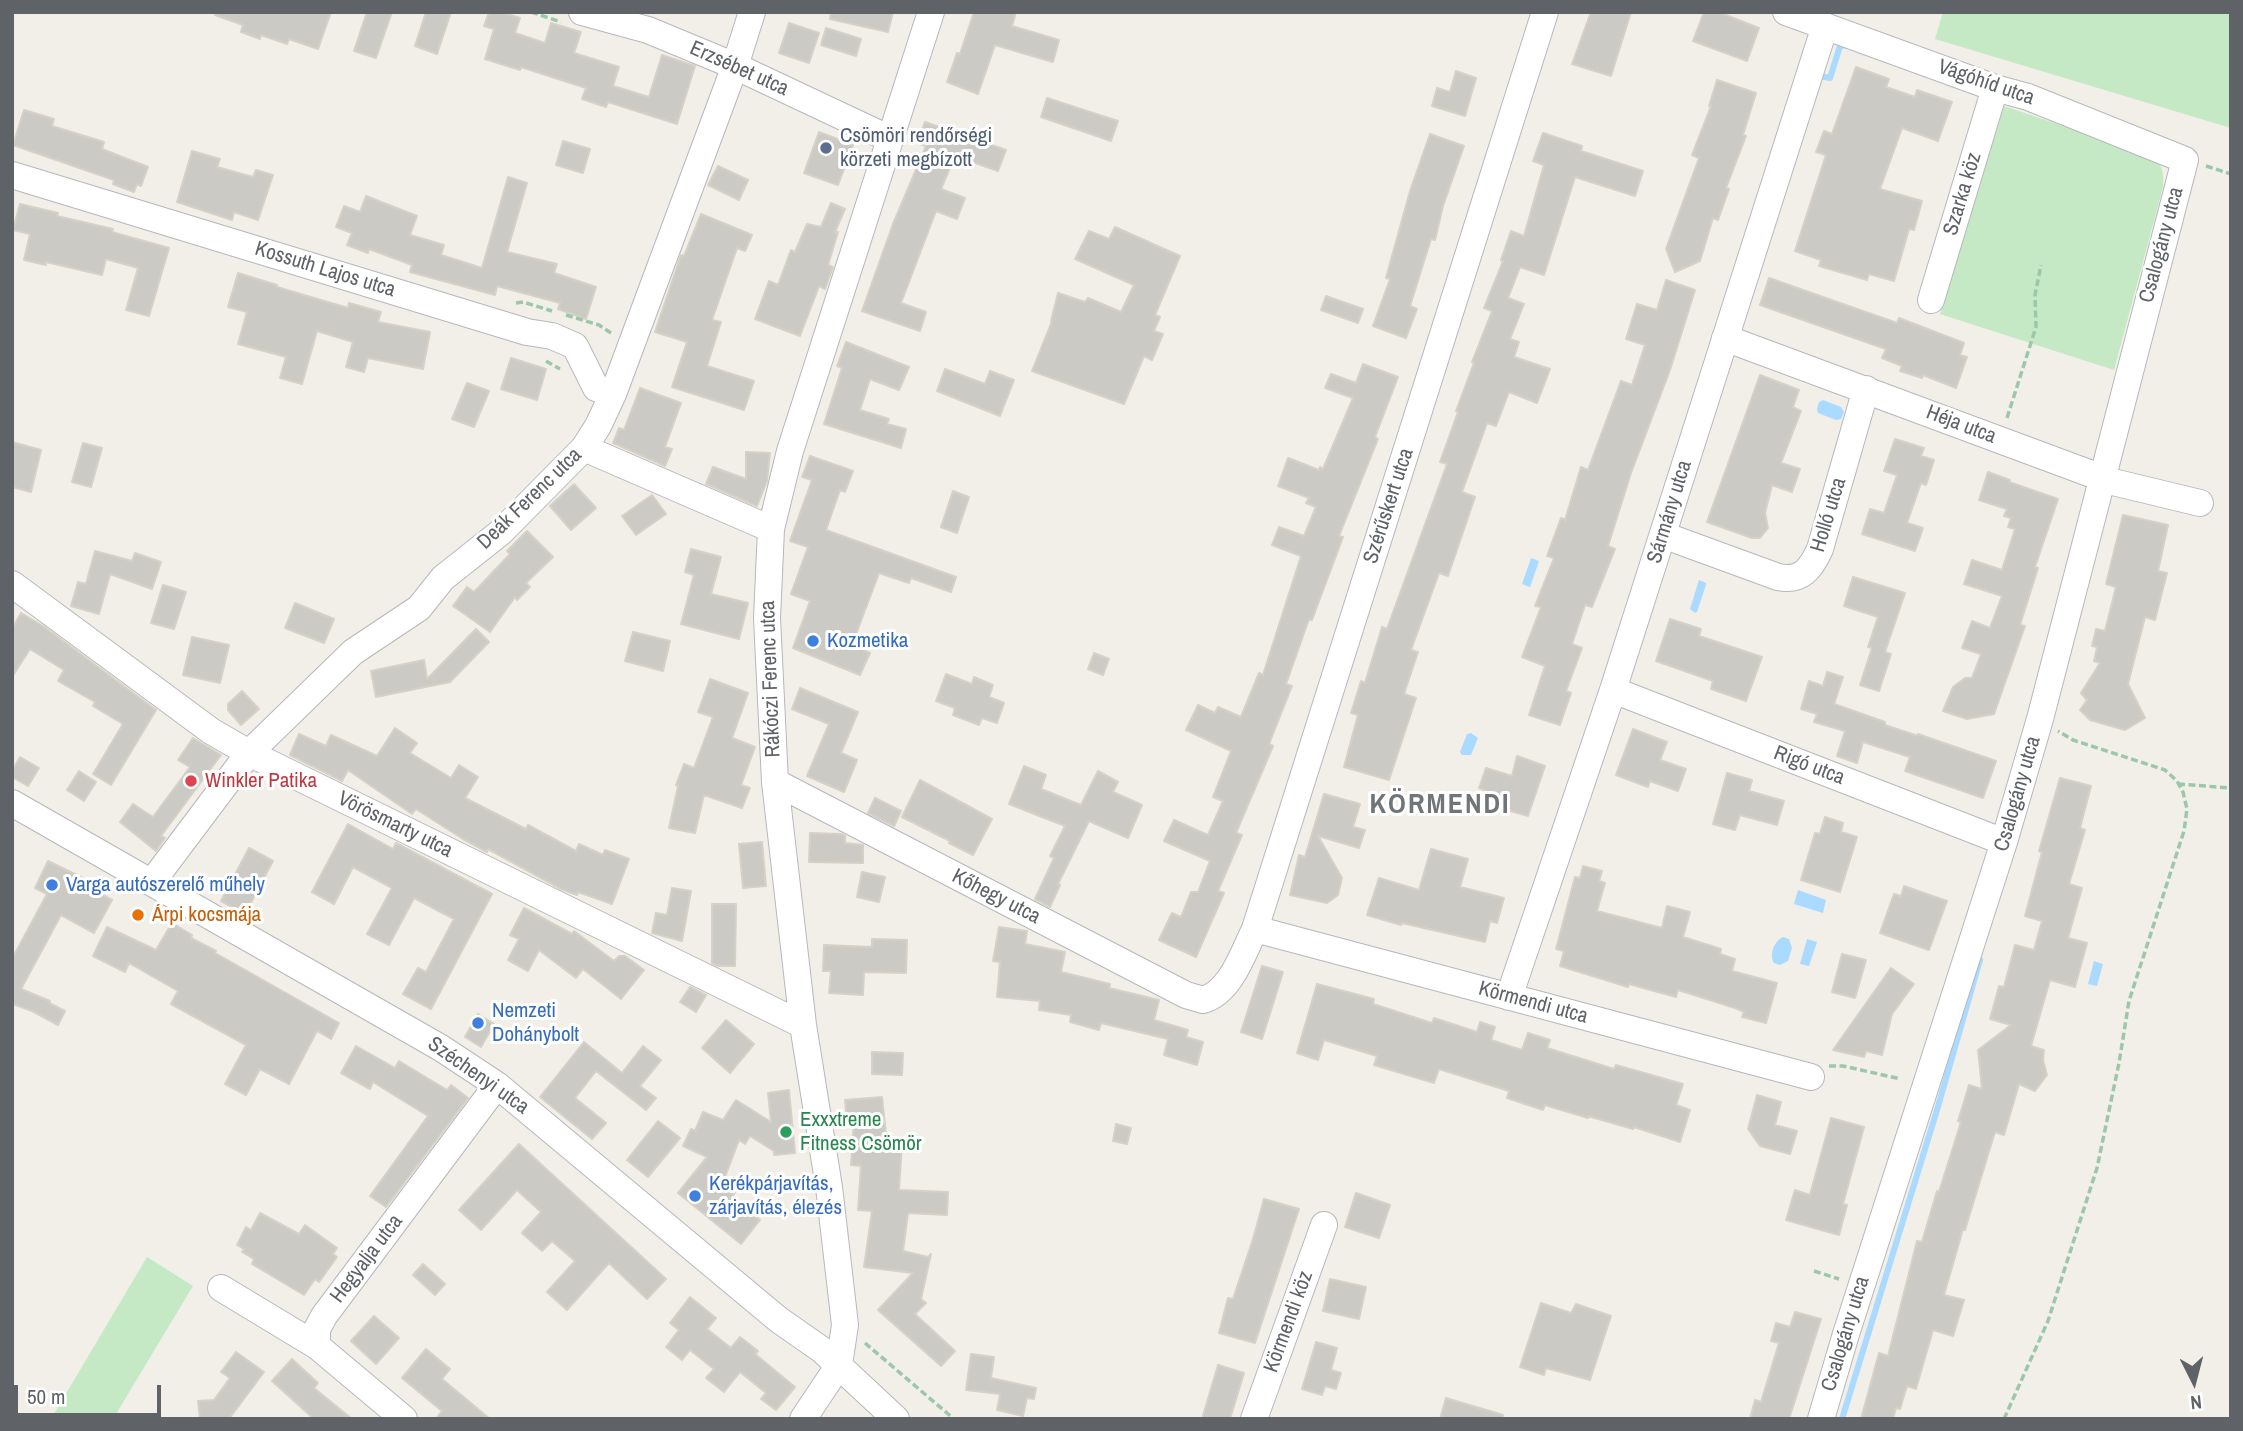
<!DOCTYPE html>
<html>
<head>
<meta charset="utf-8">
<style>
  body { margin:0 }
  #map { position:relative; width:2243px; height:1431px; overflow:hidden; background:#f1efe8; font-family:"Archivo Narrow",sans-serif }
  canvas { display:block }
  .frame { position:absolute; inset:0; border:14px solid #5f6368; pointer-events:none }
  .north { position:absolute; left:2159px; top:1347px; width:70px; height:70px; -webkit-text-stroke:5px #fff; paint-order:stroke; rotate:174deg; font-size:19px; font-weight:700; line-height:28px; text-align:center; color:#5f6368 }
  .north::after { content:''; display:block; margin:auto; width:24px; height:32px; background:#5f6368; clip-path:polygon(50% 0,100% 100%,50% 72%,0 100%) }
  .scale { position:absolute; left:14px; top:1385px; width:147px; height:32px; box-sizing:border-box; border:4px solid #5f6368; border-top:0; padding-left:9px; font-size:21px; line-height:24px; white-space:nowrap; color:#5f6368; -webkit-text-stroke:5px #fff; paint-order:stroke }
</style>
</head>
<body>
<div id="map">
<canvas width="2243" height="1431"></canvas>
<div class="frame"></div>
<div class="north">N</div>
<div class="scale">50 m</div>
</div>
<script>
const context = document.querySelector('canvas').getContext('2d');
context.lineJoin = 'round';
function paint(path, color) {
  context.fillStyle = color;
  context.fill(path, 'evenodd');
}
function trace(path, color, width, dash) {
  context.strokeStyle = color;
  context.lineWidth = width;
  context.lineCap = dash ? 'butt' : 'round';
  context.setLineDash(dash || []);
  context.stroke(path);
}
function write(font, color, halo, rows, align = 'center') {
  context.font = font + ' "Archivo Narrow",sans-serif';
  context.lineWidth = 6;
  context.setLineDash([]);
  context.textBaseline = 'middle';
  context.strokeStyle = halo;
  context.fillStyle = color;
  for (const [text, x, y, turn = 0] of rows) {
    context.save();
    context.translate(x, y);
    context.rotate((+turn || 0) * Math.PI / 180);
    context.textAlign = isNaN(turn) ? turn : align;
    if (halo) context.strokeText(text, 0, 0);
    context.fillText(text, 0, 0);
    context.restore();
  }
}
paint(new Path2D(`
  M1943 12H2231V128L1935 39Z
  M2004 106 2155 157C2163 167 2164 175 2163 187L2114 370 1940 314Z
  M147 1257 193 1286 113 1419H51Z`), '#c5e8c5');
paint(new Path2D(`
  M1823 400 1841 407 1844 412 1841 419 1836 420 1818 413 1817 409 1819 402Z
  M1531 558 1539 561 1530 587 1522 584Z
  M1699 580 1706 583V585L1697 612 1695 613 1690 609Z
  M1471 733 1478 738 1471 755H1462L1460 752 1467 734Z
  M1798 890 1826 900 1823 913 1794 904Z
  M1783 937 1789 939 1792 948 1788 961 1780 965 1774 963C1769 955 1774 941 1783 937Z
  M1807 939 1817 942 1809 966 1800 964Z
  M2094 961 2103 964 2097 986 2088 984Z`), '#aadaff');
trace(new Path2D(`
  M1815 75 1830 78 1840 46 1847 45
  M1842 1419 1937 1110 1980 960`), '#aadaff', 6);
const building = new Path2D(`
  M215 12H331L318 49 289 39 287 44 261 35 260 39 241 32 243 25 215 15Z
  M367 12H392L376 58 354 51Z
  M426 12H451L437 54 415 46Z
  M489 12H501L520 18 515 33 545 43 551 23 581 32 574 53 619 67 613 86 649 97 662 55 695 66 677 124 608 102 606 107 582 99 586 88 521 67 520 70 485 59 494 29 484 26Z
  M831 12H893L888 32 830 19Z
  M974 12H1016L1012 26 1059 40 1053 62 995 45 978 94 947 82 957 53 960 54Z
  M1591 12H1631L1611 76 1572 64Z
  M1704 12H1718L1759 28 1747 61 1693 41Z
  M789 23 819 33 809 63 779 53Z
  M826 28 861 39 856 56 821 45Z
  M1856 67 1889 79 1886 87 1915 97 1917 90 1952 102 1938 141 1902 128 1880 189 1922 201 1914 230 1909 229 1894 281 1869 274 1867 280 1819 266 1821 260 1795 251 1826 155 1816 152 1824 131 1832 134Z
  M1456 71 1476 78 1465 116 1432 106 1437 88 1450 92Z
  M1717 80 1756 93 1743 135 1746 136 1726 188 1729 189 1718 220 1713 218 1700 261 1675 272 1666 249 1699 158 1692 155 1711 106H1709Z
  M1047 98 1118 121 1111 141 1041 117Z
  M24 110 54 119 52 126 104 142 102 149 148 167 141 186 137 184 134 192 113 184 114 180 13 145Z
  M925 122 1006 150 998 171 955 156 941 189 965 198 957 219 936 211 901 303 926 312 920 331 862 311 893 224 926 146 917 143Z
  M819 132 853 145 838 185 804 173Z
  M1543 133 1582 146 1581 151 1643 171 1635 196 1575 177 1544 275 1520 267 1508 298 1524 304 1510 339 1519 342 1514 357 1550 369 1537 403 1509 392 1496 426 1487 423 1462 492 1475 497 1448 576 1439 573 1411 650 1418 652 1404 694 1416 698 1389 780 1344 767 1358 715 1351 713 1361 681 1365 683 1382 627 1387 629 1447 464 1440 462 1458 412 1456 411 1474 363 1472 362 1492 311 1484 308 1503 261 1501 260 1511 231 1524 236 1544 165 1533 161Z
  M1430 134 1464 146 1443 206 1435 240 1431 239 1410 306 1417 309 1406 338 1373 326 1390 279 1386 278 1410 191Z
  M563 141 590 149 583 173 556 165Z
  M192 151 220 159 217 167 253 177 256 170 273 175 258 220 234 212 232 220 177 202Z
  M718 166 748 180 739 200 708 185Z
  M508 177 527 183 507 252 557 264 554 273 596 287 586 319 558 309 560 303 497 286 495 295 410 272 412 265 369 249 368 253 347 245 352 233 336 227 344 206 360 212 366 196 417 216 410 235 444 245 441 255 482 268Z
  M831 203 845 209 835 232H838L828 265 833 267 825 289 819 286 800 336 755 319 769 281 778 285 791 250 795 252 807 224 821 227Z
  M20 204 58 213 57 216 113 229 112 232 169 248 149 316 126 310 138 268 106 259 102 275 46 262V265L24 260 30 234 13 230Z
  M701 214 752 235 745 251 737 248 712 320 721 322 707 366 754 381 744 410 672 387 687 342 655 332 681 255 684 256Z
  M1115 227 1180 256 1155 315 1160 317 1154 331 1163 334 1152 360 1144 356 1124 404 1032 371 1052 321H1051L1058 293 1085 302 1088 298 1121 312 1134 285 1075 259 1089 231 1109 239Z
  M238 273 277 285V287L348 308 349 303 381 312 378 322 430 332 423 369 368 358 364 372 346 367 353 342 317 331 302 384 280 378 286 357 238 344 247 312 228 307Z
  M1769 278 1897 323 1899 318 1964 343 1960 355 1967 357 1956 388 1923 375 1922 378 1900 371 1902 366 1882 358 1886 349 1760 305Z
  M1666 280 1695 290 1670 370 1631 473 1608 546 1615 549 1592 607 1585 605 1572 644 1582 648 1566 691 1571 693 1560 725 1529 715 1545 666 1522 657 1541 607 1535 606 1554 558 1547 556 1561 518 1565 520 1581 467 1588 470 1621 381 1632 385 1645 345 1626 339 1637 304 1657 310Z
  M1326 296 1363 309 1358 323 1321 310Z
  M846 342 909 367 899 390 870 379 860 410 889 419 887 424 906 429 901 448 824 424 842 368 837 366Z
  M511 358 546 369 537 400 501 389Z
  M1363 364 1398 377 1375 437 1378 439 1339 536 1343 537 1312 620 1309 619 1286 684 1292 686 1269 744 1273 746 1236 833 1242 835 1218 891 1224 893 1196 957 1159 940 1172 913 1181 917 1191 892H1198L1210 861 1164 841 1174 820 1208 835 1223 801 1213 797 1231 751 1186 730 1198 705 1215 713 1218 707 1241 717 1259 673 1263 675 1301 556 1272 545 1279 527 1304 536 1316 507 1306 503 1309 498 1278 486 1288 458 1319 470 1320 467 1323 469 1353 398 1325 388 1331 374 1356 383Z
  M945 369 985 384 990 371 1014 380 1000 416 937 391Z
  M1760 375 1799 390 1793 407 1801 411 1781 463 1800 469 1792 492 1772 485 1765 513 1768 528 1760 538H1752L1707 522Z
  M467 383 489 391 474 427 452 419Z
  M640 388 681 403 665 447 672 449 665 466 613 443 619 428 624 430Z
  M1895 439 1924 448 1921 456 1934 460 1926 485 1921 483 1907 523 1923 528 1915 551 1862 534 1870 509 1884 513 1897 475 1884 471Z
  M12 442 41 450 31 492 12 487Z
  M83 443 102 448 91 487 72 482Z
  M746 452 770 453 767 481 757 506 706 484 713 467 746 479Z
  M810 456 853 471 845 492 840 490 826 530 956 577 951 592 911 578 909 583 879 573 852 645 870 653 860 675 793 648 810 601 791 594 808 547 790 541 812 480 802 477Z
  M1988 472 2010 480 2009 482 2058 499 2035 567 2038 568 2020 625 2025 626 1994 714 1967 719 1943 711 1953 687 1965 678H1972L1981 654 1962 648 1972 621 1990 628 2002 596 1964 584 1972 560 2002 570 2015 529 2008 527 2011 518 2004 516 2007 509 1979 500Z
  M574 484 596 508 571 530 550 506Z
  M953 491 969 497 957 533 941 527Z
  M652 495 666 514 636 535 622 516Z
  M2123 515 2168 525 2158 571 2167 573 2155 620 2145 617 2128 684 2145 718 2125 730 2090 720 2080 710 2087 700 2081 693 2100 663 2094 661 2097 647 2092 646 2096 629 2105 631 2116 587 2106 584Z
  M527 531 553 557 526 583 530 587 517 600 515 597 490 632 453 606 467 587 474 592 510 554 507 551Z
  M691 549 721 557 711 594 748 603 739 639 681 624 694 575 685 572Z
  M95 551 132 561 135 553 161 562 152 589 110 574 99 614 71 606 78 582 86 584Z
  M1853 577 1905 593 1885 652 1891 654 1879 691 1860 685 1872 648 1868 647 1878 617 1844 606Z
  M163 585 186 592 174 629 151 623Z
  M295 603 334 619 324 643 285 628Z
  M21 613 43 626 156 710 111 785 93 774 123 724 93 706 95 702 58 681 64 670 30 649 12 677V629Z
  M1670 619 1701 629 1699 636 1762 657 1746 701 1711 689 1713 681 1656 661Z
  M476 629 489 642 450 682 376 697 371 671 424 660 427 679Z
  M633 632 670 641 663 671 625 661Z
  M192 637 229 645 220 683 183 675Z
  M1094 653 1109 659 1103 675 1088 669Z
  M1827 672 1843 677 1834 704 1885 722V725L1918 736V734L1996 761 1983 798 1905 771 1910 757 1863 742 1857 763 1837 756 1845 731 1814 722 1817 714 1801 709 1809 681 1823 686Z
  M946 674 972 684 974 677 993 685 989 697 1004 703 997 723 982 718 979 725 953 715 955 708 936 701Z
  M710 679 748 693 732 738 755 747 741 785 750 788 742 808 704 795 695 833 669 828 678 786 676 785 684 764 694 768 713 717 698 712Z
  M800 688 858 712 841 753 857 760 844 792 807 776 829 724 792 709Z
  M242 691 259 709 241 725 228 710V704Z
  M395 728 417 743 410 753 451 778 459 765 478 777 465 798 526 829 528 825 576 851 579 844 603 855 605 850 629 859 612 904 578 892 577 895 561 889 488 849 487 852 463 839 416 809 412 814 348 770 342 781 290 755 299 734 326 746 331 735 377 756Z
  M1633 729 1667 742 1660 760 1686 769 1678 791 1650 781 1648 787 1616 775Z
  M193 738 221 755 161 836 165 838 156 851 120 822 133 804 153 817 190 767 178 760Z
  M1517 756 1545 766 1528 816 1507 810 1503 798 1479 788 1486 768 1512 776Z
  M20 757 39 768 28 786 12 777V771Z
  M1024 766 1046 775 1041 789 1081 805 1098 771 1118 782 1113 792 1142 805 1128 838 1089 821 1058 884 1060 885 1050 907 1035 899 1054 858 1050 856 1065 826 1009 804Z
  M79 771 96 782 84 801 67 790Z
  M1727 773 1752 780 1749 791 1784 801 1777 825 1740 815 1735 830 1713 824Z
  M2060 778 2091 786 2080 828 2085 830 2069 884 2082 888 2068 938 2087 943 2075 987 2050 980 2031 1046 2044 1050 2043 1060 2047 1075 2035 1091 2019 1084 2004 1135 1995 1132 1965 1230 1963 1229 1944 1295 1964 1300 1953 1336 1933 1330 1916 1389 1907 1386 1900 1409 1896 1408 1893 1419H1861L1879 1353 1888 1356 1917 1241 1922 1242 1937 1191 1939 1192 1961 1122 1958 1121 1969 1085 1982 1089 1978 1050 2011 1025 1990 1019 1999 986 2004 987 2015 945 2034 950 2042 921 2025 916 2042 852 2039 851Z
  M920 780 992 819 973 855 949 843 950 841 902 817Z
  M1324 794 1360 804 1353 827 1365 830 1359 848 1318 836 1342 878 1338 895 1327 903 1290 895 1299 855 1305 857Z
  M875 798 901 811 894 826 868 813Z
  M1825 817 1843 823 1841 832 1857 837 1840 892 1801 880 1815 833 1820 834Z
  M348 824 393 849 396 843 492 894 431 1009 403 994 418 968 426 972 454 919 414 898 389 945 367 934 392 888 353 867 334 904 312 892Z
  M810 833 841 834 845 836V843L863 845V863L809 862Z
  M762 842 766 886 743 888 739 844Z
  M249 848 273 861 245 914 221 901Z
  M1431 849 1468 859 1460 887 1504 898 1497 923 1490 921 1485 942 1402 923 1401 925 1367 915 1379 878 1419 890Z
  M48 861 83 878 81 883 112 900 94 933 61 915 21 989 50 1001 49 1003 65 1011 58 1025 32 1011 13 1004 12 1006V959L47 894 35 888Z
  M1583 866 1602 871 1599 881 1605 883 1597 911 1662 928 1667 906 1690 912 1683 937 1721 949 1720 954 1735 959 1732 971 1777 983 1766 1023 1742 1017 1744 1012 1735 1008 1678 990 1676 997 1629 984 1628 987 1560 966 1564 951 1556 949 1575 877 1580 878Z
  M862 872 885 877 879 902 857 897Z
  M1904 886 1947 901 1929 950 1880 933 1894 894 1901 896Z
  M672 888 691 891 682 941 652 933 656 913 667 915Z
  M712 904H736L735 966H718L712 963Z
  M524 908 572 934 574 931 614 961 619 956H625L644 970 621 999 583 969 576 978 539 950 528 971 508 960 519 939 510 935Z
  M172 923 192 935 191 938 216 951 215 953 339 1023 331 1039 317 1031 289 1084 260 1069 246 1095 225 1084 246 1045 171 1004 178 991 129 963 125 972 93 956 107 927 156 950Z
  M999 927 1027 931 1025 944 1065 952 1061 972 1110 984 1109 988 1159 1000 1154 1020 1188 1030 1186 1037 1203 1042 1197 1065 1164 1055 1168 1039 1101 1023 1099 1030 1070 1022 1071 1015 1039 1010 1040 1001 997 997 1000 962 993 961Z
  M872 939 907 940 906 973 864 972 863 995 829 993 831 971H823L824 945 872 947Z
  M1842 954 1866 960 1855 998 1832 992Z
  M1262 966 1283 972 1262 1039 1241 1032Z
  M1891 968 1914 984 1892 1014 1882 1055 1866 1051 1864 1057 1833 1050Z
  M1317 984 1374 999 1373 1004 1432 1023 1434 1018 1477 1032 1480 1022 1495 1027 1491 1040 1522 1050 1528 1033 1550 1040 1547 1048 1614 1069 1616 1065 1683 1084 1676 1105 1690 1110 1680 1142 1634 1127 1633 1129 1588 1116V1118L1545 1105 1543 1110 1507 1098 1509 1091 1439 1069 1434 1083 1374 1065 1377 1056 1324 1040 1318 1060 1297 1053Z
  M690 987 706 995 696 1012 680 1002Z
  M478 1014 494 1024 481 1047 465 1037Z
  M726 1020 754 1044 730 1073 702 1048Z
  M584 1042 622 1073 643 1046 661 1060 640 1086 656 1098 646 1110 596 1071 575 1098 606 1123 592 1139 540 1097Z
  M356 1046 395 1068 399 1061 447 1090 451 1085 468 1098 386 1207 370 1196 428 1116 373 1082 370 1089 341 1073Z
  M872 1052 903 1053 902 1075 872 1074Z
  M789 1090 795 1153 774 1155V1151L750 1136 745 1144 739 1140 725 1177 739 1186 732 1197 760 1220 741 1244 678 1193 707 1157 683 1146 691 1129 695 1131 703 1112 723 1120 736 1100 771 1122 768 1093Z
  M1757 1095 1781 1102 1775 1125 1797 1131 1790 1154 1760 1146 1748 1129Z
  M882 1097 887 1143 902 1144 899 1190 948 1192 947 1215 908 1213 903 1251 928 1257 931 1254 921 1299 926 1303 915 1314 955 1351 941 1366 878 1310 913 1273 864 1267 872 1211 858 1210 861 1166 851 1165 854 1122H847L845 1100Z
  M1831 1118 1864 1127 1843 1204 1847 1205 1839 1235 1786 1220 1795 1190 1810 1195Z
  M658 1121 680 1138 648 1177 627 1160Z
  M1116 1124 1131 1128 1127 1144 1113 1141Z
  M519 1144 666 1279 647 1299 609 1263 567 1310 547 1292 575 1261 552 1241 542 1251 522 1233 541 1212 517 1190 481 1230 459 1210Z
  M1356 1193 1390 1205 1379 1238 1345 1227Z
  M1264 1199 1299 1209 1255 1343 1219 1333 1228 1298 1233 1299 1253 1239Z
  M260 1213 299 1234 305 1225 337 1248 333 1254 337 1257 319 1282 315 1279 304 1295 252 1264 254 1259 242 1252 244 1249 237 1245 246 1227 251 1230Z
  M423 1264 445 1284 435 1295 413 1275Z
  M1330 1279 1366 1287 1359 1319 1323 1311Z
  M690 1297 716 1318 707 1329 731 1348 740 1337 758 1351 755 1354 795 1387 776 1410 761 1399 766 1393 740 1372 724 1392 706 1378 714 1369 690 1350 682 1360 666 1347 679 1330 670 1323Z
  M1541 1303 1571 1313 1576 1304 1611 1316 1590 1380 1546 1368 1544 1375 1520 1367Z
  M1795 1312 1821 1319 1789 1419H1750L1755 1400 1761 1402 1779 1343 1771 1341 1776 1323 1790 1327Z
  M374 1316 399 1338 376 1364 351 1341Z
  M1316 1342 1337 1348 1331 1370 1341 1373 1336 1389 1325 1386 1322 1395 1302 1389Z
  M426 1349 450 1369 442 1379 490 1419H436L442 1411 402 1378Z
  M236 1352 264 1372 229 1419H200L198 1401 214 1400 230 1378 221 1372Z
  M971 1354 994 1357 991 1378 1036 1388 1034 1399 1027 1398 1023 1416 997 1410 1000 1394 966 1390Z
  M292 1359 318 1383 314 1388 352 1419H314L272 1381Z
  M1218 1365 1244 1373 1230 1419H1202Z
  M1446 1398 1503 1415 1502 1419H1440Z`);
paint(building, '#cccac5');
trace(building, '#d6d1c6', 2);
const minor = new Path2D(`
  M582 12 648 30 735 66 890 139
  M1786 12 1995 88 2028 97 2185 160 2040 719 2004 842 1846 1334 1821 1419
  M12 175 527 332 552 336 575 346 596 388 613 394
  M1931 300 1995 88
  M1725 338 2113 482 2200 503
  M584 448 771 529
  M1663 535 1778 577C1801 582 1811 569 1820 549L1866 389
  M12 584 211 731 249 753 803 1025
  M1613 690 2004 842
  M775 782 1186 995 1203 1000C1231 992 1243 953 1255 929L1545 12
  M12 803 441 1048 497 1085 779 1320 822 1350 896 1419
  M152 882 249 753 353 652 419 608 443 578 501 532 584 448 598 426 613 394 735 66 752 12
  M1255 929 1811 1077
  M1509 997 1613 690 1825 26
  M221 1288 317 1346
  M404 1419 317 1346V1329L324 1316 497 1085
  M803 1419 839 1365 845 1325 829 1187 803 1025 775 782 767 618 771 529 790 451 931 12
  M1254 1419 1324 1225`);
trace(minor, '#b5b8bc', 28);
trace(new Path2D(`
  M531 12 561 22
  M2206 166 2231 174
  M516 303 523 302 552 311
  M566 315 599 325 611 333
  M546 361 560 369
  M2007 418 2036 327 2035 295 2041 265
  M2178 784 2231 788
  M1829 1066H1843L1901 1079
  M1814 1271 1839 1279
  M865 1343 954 1419
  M2004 1419 2048 1321 2097 1168 2119 1063 2129 1001 2184 831 2187 809 2183 792 2177 781 2165 770 2073 740 2058 731`), '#9cc7a9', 3.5, [7, 3.5]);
trace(minor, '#fff', 26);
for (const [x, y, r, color] of [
  [826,148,7,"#5c6f8a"],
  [813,641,7,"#3f7fe0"],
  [191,781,7,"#e0444e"],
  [52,885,7,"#3f7fe0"],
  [138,915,7,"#e8710a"],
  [478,1023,7,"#3f7fe0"],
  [786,1132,7,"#2e9e5b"],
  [695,1196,7,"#3f7fe0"]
]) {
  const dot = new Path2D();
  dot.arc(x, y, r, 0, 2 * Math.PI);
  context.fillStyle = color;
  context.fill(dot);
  trace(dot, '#fff', 2.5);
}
write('21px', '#5f6368', '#fff', [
  ["Erzsébet utca",739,69,24],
  ["Vágóhíd utca",1986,83,19],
  ["Szarka köz",1963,194,-73],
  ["Csalogány utca",2162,245,-75],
  ["Kossuth Lajos utca",325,270,17],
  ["Héja utca",1961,425,21],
  ["Deák Ferenc utca",530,499,-44],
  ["Szérűskert utca",1389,506,-72],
  ["Sármány utca",1670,512,-73],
  ["Holló utca",1829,515,-73],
  ["Rákóczi Ferenc utca",771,679,-92],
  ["Rigó utca",1809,766,21],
  ["Csalogány utca",2018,794,-74],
  ["Vörösmarty utca",395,825,26],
  ["Kőhegy utca",996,897,27],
  ["Körmendi utca",1533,1003,15],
  ["Széchenyi utca",478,1076,35],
  ["Hegyalja utca",367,1259,-53],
  ["Körmendi köz",1289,1322,-70],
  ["Csalogány utca",1846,1334,-73]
]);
write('21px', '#4e5e75', '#fff', [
  ["Csömöri rendőrségi",840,136],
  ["körzeti megbízott",840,160]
], 'left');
write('21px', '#366cbe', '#fff', [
  ["Kozmetika",827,641],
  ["Varga autószerelő műhely",66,885],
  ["Nemzeti",492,1011],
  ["Dohánybolt",492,1035],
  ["Kerékpárjavítás,",709,1184],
  ["zárjavítás, élezés",709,1208]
], 'left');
write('21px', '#be3a42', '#fff', [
  ["Winkler Patika",205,781]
], 'left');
write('21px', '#c56008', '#fff', [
  ["Árpi kocsmája",152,915]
], 'left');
write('21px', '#27864d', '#fff', [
  ["Exxxtreme",800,1120],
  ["Fitness Csömör",800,1144]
], 'left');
context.letterSpacing = '2px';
write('bold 28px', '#70757a', '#fff', [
  ["KÖRMENDI",1440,805]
]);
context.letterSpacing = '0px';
</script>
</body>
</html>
